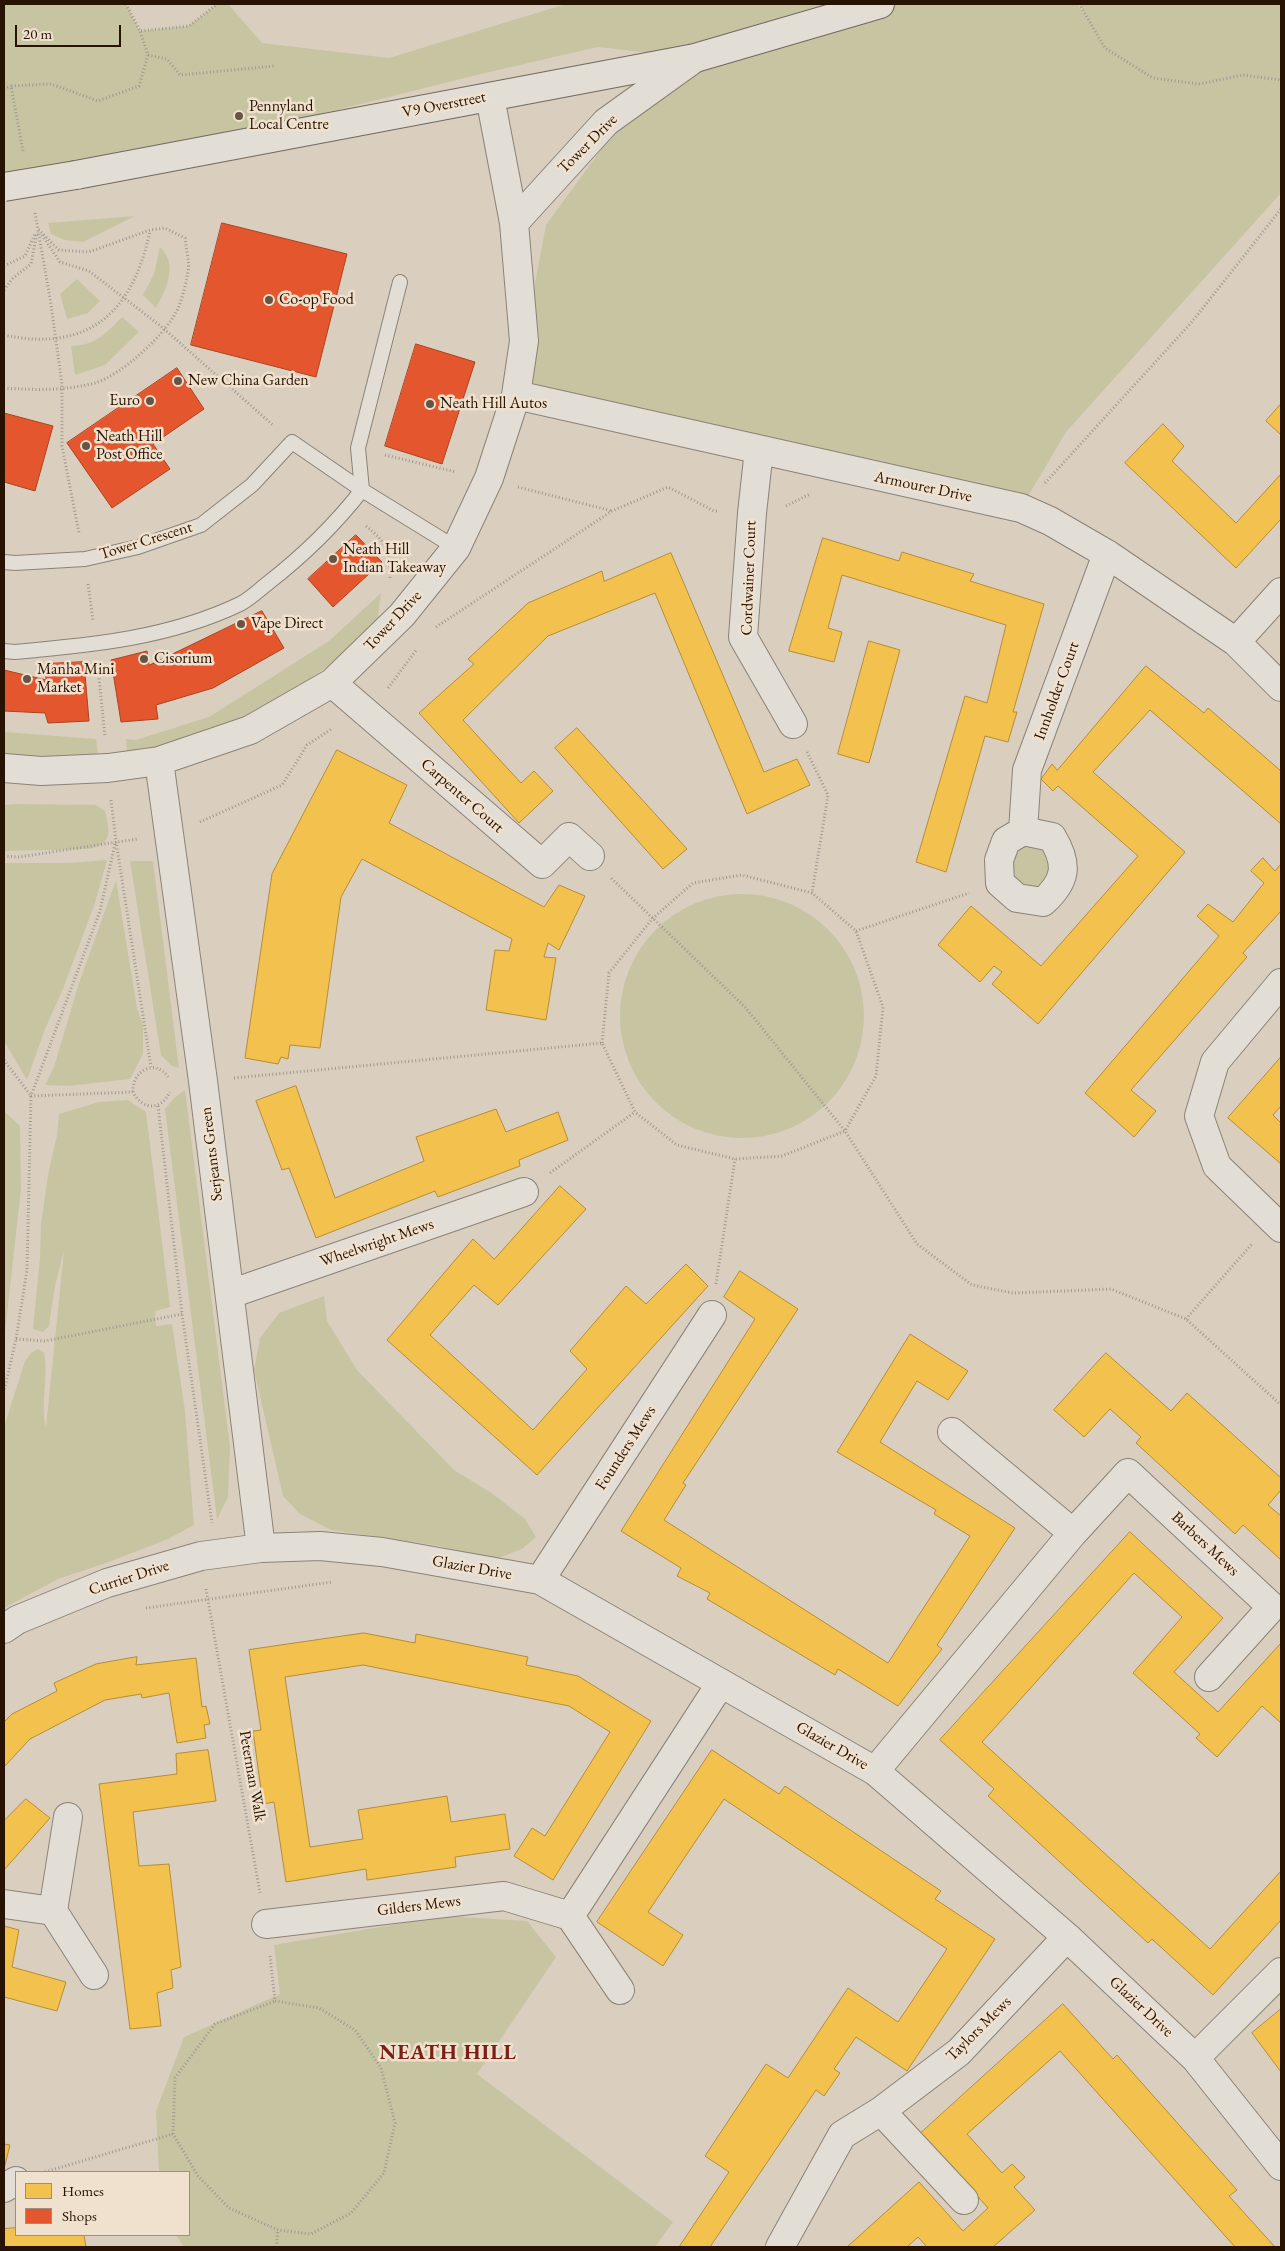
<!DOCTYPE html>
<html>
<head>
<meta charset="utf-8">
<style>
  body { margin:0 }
  #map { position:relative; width:1285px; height:2251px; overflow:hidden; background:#dacfbf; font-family:"EB Garamond",serif }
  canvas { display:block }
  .frame { position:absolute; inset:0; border:5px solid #281201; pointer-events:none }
  .legend { position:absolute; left:15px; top:2171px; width:175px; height:65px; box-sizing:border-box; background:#efe1ce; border:1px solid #9f8e7c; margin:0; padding:6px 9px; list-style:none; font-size:15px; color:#281201 }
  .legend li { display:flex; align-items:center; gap:10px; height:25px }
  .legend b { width:25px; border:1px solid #9f8e7c }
  .scale { position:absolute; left:15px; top:25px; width:106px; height:22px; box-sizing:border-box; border:2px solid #281201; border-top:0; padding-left:6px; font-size:15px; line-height:18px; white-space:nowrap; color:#281201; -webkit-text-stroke:4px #efe1ce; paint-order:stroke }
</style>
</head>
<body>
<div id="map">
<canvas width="1285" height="2251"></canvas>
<div class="frame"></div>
<ul class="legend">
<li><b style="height:14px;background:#f2c14e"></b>Homes</li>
<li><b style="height:14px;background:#e4572e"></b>Shops</li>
</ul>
<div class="scale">20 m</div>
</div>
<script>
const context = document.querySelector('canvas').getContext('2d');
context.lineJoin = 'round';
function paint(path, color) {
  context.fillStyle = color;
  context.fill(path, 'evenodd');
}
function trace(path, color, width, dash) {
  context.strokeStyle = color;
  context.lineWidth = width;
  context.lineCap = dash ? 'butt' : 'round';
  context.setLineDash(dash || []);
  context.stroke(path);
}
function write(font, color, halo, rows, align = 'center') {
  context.font = font + ' "EB Garamond",serif';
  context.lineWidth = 5;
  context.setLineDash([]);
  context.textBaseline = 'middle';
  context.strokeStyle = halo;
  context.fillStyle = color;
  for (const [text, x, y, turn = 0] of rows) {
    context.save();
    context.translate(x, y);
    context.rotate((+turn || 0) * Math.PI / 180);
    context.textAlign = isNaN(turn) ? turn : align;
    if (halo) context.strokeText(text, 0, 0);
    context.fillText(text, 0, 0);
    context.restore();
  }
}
paint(new Path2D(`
  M4 4H126L140 31 189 26 217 4H228L262 43 389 58 566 4H1077L1091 26 1079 4H1281V193L1066 432 1021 508 516 395 524 341 546 225 611 136 694 58 598 47 485 73 76 175 4 187Z
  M135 216 83 242 65 240 51 234 48 223Z
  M160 247C178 264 167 289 156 308L143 295 154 274Z
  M77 279 100 301 88 313 67 319 60 294Z
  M122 317 139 332 105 365 75 375 71 346C97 345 105 334 122 317Z
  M381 593 378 618 339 658 289 694 244 721 189 743 127 752 126 739 136 740 209 717 329 641Z
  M4 732 96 739 98 753 96 759H4Z
  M15 804 96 805 105 811C110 832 113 844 89 849L4 851V805Z
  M1028 839 1048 848 1055 865 1045 887 1026 891 1010 875V854Z
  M107 860 95 903 63 989 45 1029 27 1080 4 1041V863H69Z
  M130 861H153L179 1068 172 1066 161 1055Z
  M116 880 137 1008 143 1025V1054L130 1079 68 1086 45 1085 54 1067 78 986Z
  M620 1016a122 122 0 1 1 244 0a122 122 0 1 1-244 0Z
  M185 1090 230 1447 228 1497 217 1519 165 1109 174 1098Z
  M4 1097 5 1112 20 1126 21 1189 4 1341Z
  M128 1100 146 1112 170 1307 155 1311 156 1326 172 1324 185 1411 194 1525 168 1539 109 1562 58 1579 4 1608V1427L25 1361 31 1353 38 1349 44 1353C49 1377 40 1405 46 1427L64 1251 55 1286 49 1326 43 1332 33 1329 40 1257 41 1224 48 1175 57 1135 59 1114 99 1102Z
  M324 1296 327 1321 357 1370 454 1470 493 1494 525 1519 536 1537 522 1549 493 1560 440 1546 331 1530 300 1514 283 1496 254 1370 260 1338 279 1313Z
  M445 1916 527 1921 556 1957 477 2074 673 2222 655 2247H184L176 2235H189V2172H159L156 2111 184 2037 280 1994 274 1945Z`), '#c7c4a2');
const homes = new Path2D(`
  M1281 404V435L1266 421Z
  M1163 424 1184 446 1172 461 1236 523 1281 474V519L1236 568 1125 463Z
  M823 538 899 561 902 552 974 574 970 581 1044 604 1013 712H1017L1008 742 985 736 946 872 916 862 965 696 987 703 1006 625 842 575 828 628 842 632 834 662 789 651Z
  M671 553 764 772 797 759 810 785 747 814 655 593 548 636 463 720 521 783 534 771 553 791 519 823 419 713 474 664 468 659 528 603 602 571 604 581Z
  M869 641 900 650 869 763 838 754Z
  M1146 666 1204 713 1208 708 1281 771V824L1150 710 1093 772 1185 852 1038 1024 992 984 1002 972 994 966 980 982 938 945 971 906 1041 966 1138 856 1058 786 1053 791 1041 779 1052 764 1057 770Z
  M577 728 687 849 663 869 555 748Z
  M337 750 407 785 389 823 544 907 559 885 585 896 559 950 548 943 544 957 556 958 546 1020 486 1010 495 950 509 951 512 939 362 859 341 897 320 1048 290 1045 288 1059 281 1057 278 1064 245 1058 272 874Z
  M1263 858 1275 871 1281 864V911L1243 953 1247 957 1131 1090 1156 1111 1134 1137 1085 1093 1219 936 1197 916 1208 904 1233 922 1264 883 1251 871Z
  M1281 1057V1106L1273 1115 1281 1123V1164L1228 1118Z
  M296 1086 335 1198 424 1161 416 1137 496 1109 506 1132 558 1112 568 1140 519 1160 520 1166 438 1197 435 1191 316 1238 289 1168 282 1170 256 1101Z
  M560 1186 586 1209 498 1305 474 1285 430 1335 533 1430 587 1369 570 1351 626 1286 646 1304 686 1264 708 1286 537 1475 387 1340 473 1239 494 1259Z
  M740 1271 798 1309 683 1483 686 1485 664 1520 888 1663 970 1536 934 1514 936 1510 837 1452 910 1334 968 1371 948 1400 917 1381 880 1442 1015 1528 937 1645 942 1649 898 1706 838 1669 835 1675 707 1599 710 1593 677 1576 681 1568 621 1531 755 1319 724 1297Z
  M1106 1353 1171 1411 1187 1393 1281 1478V1490L1268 1505 1281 1516V1560L1243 1525 1235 1534 1136 1443 1141 1437 1110 1409 1084 1437 1054 1410Z
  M1130 1532 1223 1618 1174 1672 1218 1712 1281 1643V1723L1262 1706 1217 1757 1196 1738 1200 1734 1133 1673 1182 1617 1134 1573 982 1742 1210 1949 1281 1871V1920L1213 1995 1152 1939 1148 1943 988 1796 994 1789 940 1740Z
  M364 1633 415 1643 416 1634 528 1657 526 1665 578 1676 651 1721 553 1880 514 1856 532 1828 545 1836 610 1732 569 1706 363 1665 285 1677 310 1847 363 1839 358 1810 447 1796 451 1822 505 1814 510 1849 455 1857 456 1867 367 1880 366 1869 286 1882 274 1802 263 1804 253 1731 261 1730 249 1650Z
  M137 1657 136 1665 196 1658 202 1707 206 1706 210 1724 204 1725 206 1738 177 1743 169 1693 142 1698 141 1694 105 1700 30 1739 4 1767V1722L12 1714 57 1691 54 1683 96 1664Z
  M208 1750 216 1801 133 1812 139 1866 169 1864 181 1967 171 1970 173 1988 157 1993 161 2026 130 2029 99 1784 177 1774 176 1754Z
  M712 1750 779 1794 785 1786 941 1891 935 1899 995 1939 907 2071 856 2037 834 2069 840 2073 824 2096 816 2090 710 2247H679L729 2172 705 2156 766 2064 788 2078 848 1988 898 2022 947 1949 724 1799 648 1912 683 1935 663 1966 597 1922Z
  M26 1799 50 1818 4 1870V1821Z
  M4 1926 19 1930 12 1967 66 1982 57 2011 4 1997Z
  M1063 2004 1113 2059 1117 2055 1237 2190 1229 2196 1275 2247H1235L1060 2051 967 2134 1002 2173 1012 2164 1025 2177 1014 2187 1035 2210 993 2247H927L918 2237 907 2247H847L919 2182 963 2231 988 2208 921 2133Z
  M1281 2009V2072L1252 2033Z
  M4 2144 10 2145 4 2169Z
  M16 2228V2235H84L86 2247H4V2229Z`);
paint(homes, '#f2c14e');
trace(homes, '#b58c37', 1);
const shops = new Path2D(`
  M222 223 347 254 316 377 191 345Z
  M416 344 475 362 442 464 385 446Z
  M177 368 204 409 153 444 170 469 112 508 67 443Z
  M4 413 53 426 35 491 4 482Z
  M356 535 382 562 333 607 308 579Z
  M262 611 284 648 213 688 156 705 158 719 121 722 111 660 147 651 149 665Z
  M84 662 89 721 48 723 45 713 4 711V670L46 680V664Z`);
paint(shops, '#e4572e');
trace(shops, '#ac4220', 1);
const lane = new Path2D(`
  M4 562 15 563 85 559 138 547 201 525 252 485 292 442 362 490 456 548
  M4 651 15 652C93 645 169 638 240 604 250 599 259 590 268 583 304 555 334 526 362 490L358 448 400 282`);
const street = new Path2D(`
  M514 223 606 122 695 58
  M516 395 1021 508 1050 521 1107 554 1236 642 1281 687
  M759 450 752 513 743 637 793 724
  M1236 642 1281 592
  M332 683 542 864 569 837 590 856
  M159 761 203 1081 261 1548
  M4 768 41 771 108 768 159 761 250 730 332 683 402 615 456 548 489 478 516 395 524 341 514 223 490 97
  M1023 831 1006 841 999 860 1000 883 1017 898 1043 902C1066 881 1069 865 1052 837L1023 831 1027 770 1107 554
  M1281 983 1215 1062 1199 1116 1217 1166 1281 1228
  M230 1294 524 1192
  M952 1432 1073 1533
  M540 1580 712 1315
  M4 1629 17 1620 107 1583 201 1556 261 1548 320 1546 382 1552 540 1580 875 1771 1067 1937 1195 2058 1281 2166
  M875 1771 1073 1533 1128 1473 1272 1607 1209 1677
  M68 1817 53 1911 94 1975
  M4 1904 53 1911
  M570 1916 721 1683
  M266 1924 504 1896 570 1916 620 1990
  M1195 2058 1281 1972
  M881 2111 964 2200
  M4 2188 16 2181
  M780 2247 842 2135 881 2111 959 2052 1067 1937`);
const secondary = new Path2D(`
  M76 175 695 58 880 4`);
trace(lane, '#8b8277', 16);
trace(street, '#8b8277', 30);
trace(secondary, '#71685e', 30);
trace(new Path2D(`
  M126 4 140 31 189 26 217 4
  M1079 4 1105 48 1153 78 1199 84 1243 75 1281 80
  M148 55 167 59 180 75 274 66
  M4 89 11 86
  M23 151 11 86 51 84 98 101 139 86 148 55 140 31
  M35 213 50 298 62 384V446L79 533
  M42 235 60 262 89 271 163 328 274 426
  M4 266 25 256 35 234
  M4 290 13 278 31 264 37 232
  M4 335C89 353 133 312 150 231
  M4 388C35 390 65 391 95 383 122 375 169 332 179 306 183 296 186 283 188 272 190 262 186 249 185 238L165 228 150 230 89 252 59 250 38 229
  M385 455 456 472
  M1045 483 1191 323 1281 209
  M518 487 612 511
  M786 506 810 494
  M366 526C387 543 391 551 390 578
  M88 584 93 620
  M436 627 612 511 668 487 714 511H719
  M98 668 105 737
  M388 688 417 649
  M807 752 828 795 812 893
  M111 800 116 841 151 1067
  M200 822 282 785 307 745 333 728
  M115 844 100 911 31 1096 133 1092C142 1110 161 1111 170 1092
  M4 856 19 857 137 839
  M856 931 969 893
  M602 1043 609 973 652 919 693 883 742 875 812 893 856 931 883 1007 876 1076 845 1131 745 1007 611 878
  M4 1060 31 1096 27 1270 16 1339 4 1391
  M234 1078 602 1043 635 1112 677 1145 735 1159 782 1156 845 1131 917 1244 972 1285 1013 1293 1111 1289 1186 1319 1281 1405
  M133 1092C132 1071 155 1058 168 1077
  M158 1106 182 1314 212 1523
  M550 1173 635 1112
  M716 1284 735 1159
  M1186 1319 1252 1244
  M16 1339 45 1341 182 1314
  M206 1589 260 1893
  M146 1608 332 1582
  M270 1956 275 2001
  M275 2001 319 2008 355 2030 381 2068 395 2123 384 2173 351 2213 311 2234 278 2230 229 2208 198 2176 173 2134 175 2078 215 2024Z
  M45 2172 173 2134
  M276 2247 278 2230`), '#9e988f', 3, [1, 2.5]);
trace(lane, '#e2ddd5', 14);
trace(street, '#e2ddd5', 28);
trace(secondary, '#e2ddd5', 28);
const secondaryBridge = new Path2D(`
  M4 187 76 175`);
trace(secondaryBridge, '#71685e', 30, []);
trace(secondaryBridge, '#e2ddd5', 28);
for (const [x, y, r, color] of [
  [239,116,5,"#665444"],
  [269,300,5,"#665444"],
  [178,381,5,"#665444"],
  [150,401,5,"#665444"],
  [430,404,5,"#665444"],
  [86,446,5,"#665444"],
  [333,559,5,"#665444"],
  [241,624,5,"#665444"],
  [144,659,5,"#665444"],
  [27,679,5,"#665444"]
]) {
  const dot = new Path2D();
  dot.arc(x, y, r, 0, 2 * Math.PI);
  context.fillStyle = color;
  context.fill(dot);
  trace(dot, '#efe1ce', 2);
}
write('16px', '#281201', '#efe1ce', [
  ["V9 Overstreet",444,105,-11],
  ["Tower Drive",588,144,-45],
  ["Armourer Drive",923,487,12],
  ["Tower Crescent",146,541,-17],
  ["Cordwainer Court",749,578,-88],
  ["Tower Drive",393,621,-47],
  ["Innholder Court",1057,691,-70],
  ["Carpenter Court",462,796,41],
  ["Serjeants Green",212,1154,-97],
  ["Wheelwright Mews",377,1243,-19],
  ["Founders Mews",626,1448,-57],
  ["Barbers Mews",1205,1544,43],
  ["Glazier Drive",472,1568,10],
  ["Currier Drive",129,1578,-18],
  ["Glazier Drive",832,1746,30],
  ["Peterman Walk",252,1776,80],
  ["Gilders Mews",419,1906,-7],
  ["Glazier Drive",1141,2007,43],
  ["Taylors Mews",979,2029,-45]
]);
write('16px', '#281201', '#efe1ce', [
  ["Pennyland",249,107],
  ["Local Centre",249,125],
  ["Co-op Food",279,300],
  ["New China Garden",188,381],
  ["Euro",140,401,"right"],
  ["Neath Hill Autos",440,404],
  ["Neath Hill",96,437],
  ["Post Office",96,455],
  ["Neath Hill",343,550],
  ["Indian Takeaway",343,568],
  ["Vape Direct",251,624],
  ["Cisorium",154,659],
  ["Manha Mini",37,670],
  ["Market",37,688]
], 'left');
context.letterSpacing = '1px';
write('bold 21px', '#7a1f14', '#efe1ce', [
  ["NEATH HILL",448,2053]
]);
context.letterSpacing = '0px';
</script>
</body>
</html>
